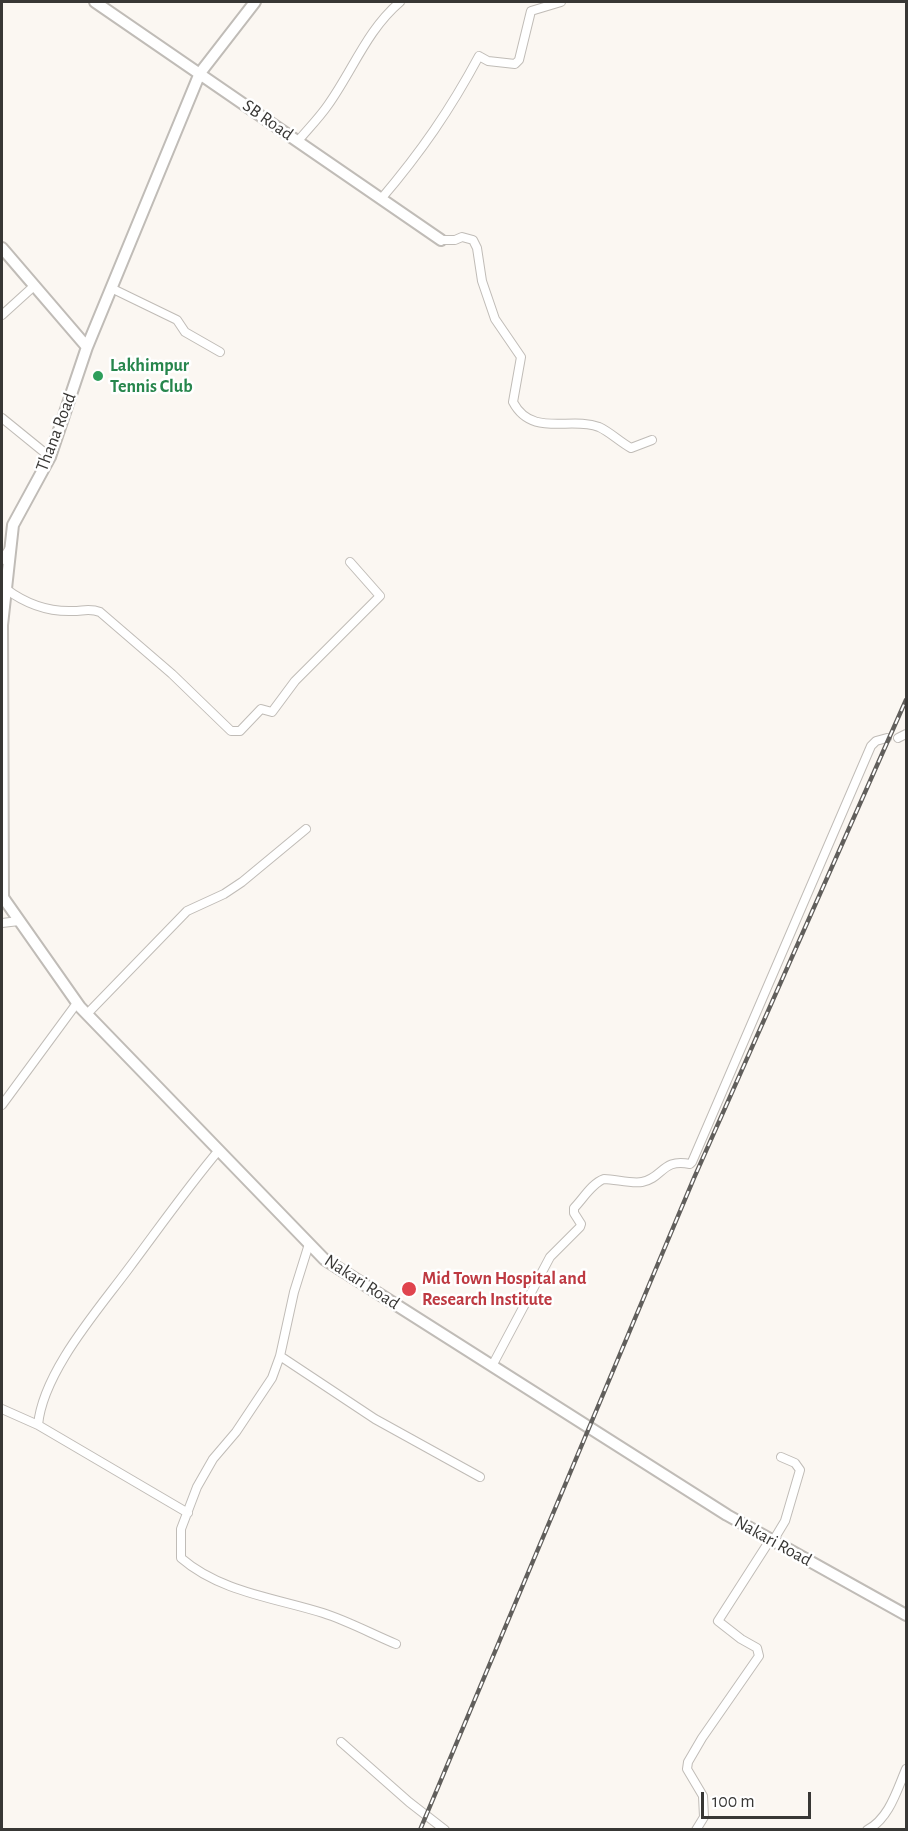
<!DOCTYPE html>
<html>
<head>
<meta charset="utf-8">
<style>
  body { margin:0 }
  #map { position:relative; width:908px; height:1831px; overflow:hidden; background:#fbf7f2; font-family:"Alegreya Sans",sans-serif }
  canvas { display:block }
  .frame { position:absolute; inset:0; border:3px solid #383735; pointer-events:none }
  .scale { position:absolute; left:701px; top:1792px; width:110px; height:27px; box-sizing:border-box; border:3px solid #383735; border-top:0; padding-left:8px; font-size:18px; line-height:21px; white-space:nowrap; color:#383735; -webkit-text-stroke:4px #fff; paint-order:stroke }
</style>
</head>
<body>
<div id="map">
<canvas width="908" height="1831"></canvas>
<div class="frame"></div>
<div class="scale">100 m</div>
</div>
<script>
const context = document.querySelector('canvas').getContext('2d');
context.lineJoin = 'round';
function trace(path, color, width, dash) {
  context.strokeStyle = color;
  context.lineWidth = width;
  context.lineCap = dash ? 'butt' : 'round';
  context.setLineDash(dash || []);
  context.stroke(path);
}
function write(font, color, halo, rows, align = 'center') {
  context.font = font + ' "Alegreya Sans",sans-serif';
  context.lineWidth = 5;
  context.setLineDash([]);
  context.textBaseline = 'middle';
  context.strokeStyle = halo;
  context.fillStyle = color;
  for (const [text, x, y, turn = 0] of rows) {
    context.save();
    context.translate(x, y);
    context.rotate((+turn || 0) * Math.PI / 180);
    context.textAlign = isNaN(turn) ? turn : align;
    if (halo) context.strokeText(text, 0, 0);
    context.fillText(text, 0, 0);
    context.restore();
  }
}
const minor = new Path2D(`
  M298 141C308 129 319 118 328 105 353 70 367 30 400 2
  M381 199C421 152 450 110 479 56L488 61 515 64 519 60 531 11 561 2
  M441 240H455L462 237 473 240 477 248 482 281 495 319 521 357 513 402C532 438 570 416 599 427 610 432 620 442 631 448L652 440
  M111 288 177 320 185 332 220 352
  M2 315 34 286
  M2 418 50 457
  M2 560 10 548
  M6 589C26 604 47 612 73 611 83 611 90 608 100 612L172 674 231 731H240L261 709 272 712 295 681 380 596 350 562
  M898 738 906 734
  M2 923 19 921
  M87 1014 187 911 224 894 242 882 306 829
  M2 1105 77 1003
  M309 1244 294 1292 280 1356 272 1378 236 1432 213 1459 197 1487 181 1529V1558C220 1592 276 1598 323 1613 348 1621 372 1634 396 1644
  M280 1356 375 1419 480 1477
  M492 1366 550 1257 580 1227 581 1224 574 1213V1208C583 1199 592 1183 604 1179 615 1179 631 1184 642 1182 663 1178 662 1158 690 1164L692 1162 871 746 876 741 887 738
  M2 1409 38 1425
  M188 1513 38 1425C43 1372 98 1310 129 1268 159 1228 187 1188 219 1150
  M773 1541 785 1521 800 1470 795 1463 781 1457
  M341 1742 409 1802 445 1830
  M696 1830 704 1817 703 1796 687 1769 688 1762 702 1738 759 1656 757 1648 741 1639 718 1621 770 1540
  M867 1830C889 1819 897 1790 906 1769`);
const tertiary = new Path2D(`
  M95 2 441 240
  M2 248 87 347
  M2 896 80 1007 324 1259 727 1515 906 1615
  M3 899 2 625 13 525 50 457 87 347 200 73 255 2`);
trace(minor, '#c0bcb7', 10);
trace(tertiary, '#c0bcb7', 14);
trace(minor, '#fff', 8);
trace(tertiary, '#fff', 10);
const rail = new Path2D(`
  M420 1830 694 1178 906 700`);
trace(rail, '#615f5c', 4.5);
trace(rail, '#fff', 2, [7]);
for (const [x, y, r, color] of [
  [98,376,6,"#2e9e5b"],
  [409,1289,8,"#e0444e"]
]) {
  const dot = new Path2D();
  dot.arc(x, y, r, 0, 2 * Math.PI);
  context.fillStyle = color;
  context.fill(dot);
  trace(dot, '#fff', 2);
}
write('18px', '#383735', '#fff', [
  ["SB Road",268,120,35],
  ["Thana Road",56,432,-69],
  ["Nakari Road",362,1282,33],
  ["Nakari Road",773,1541,29]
]);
write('bold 18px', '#27864d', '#fff', [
  ["Lakhimpur",110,366],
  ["Tennis Club",110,387]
], 'left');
write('bold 18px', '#be3a42', '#fff', [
  ["Mid Town Hospital and",422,1279],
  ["Research Institute",422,1300]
], 'left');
</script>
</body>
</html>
